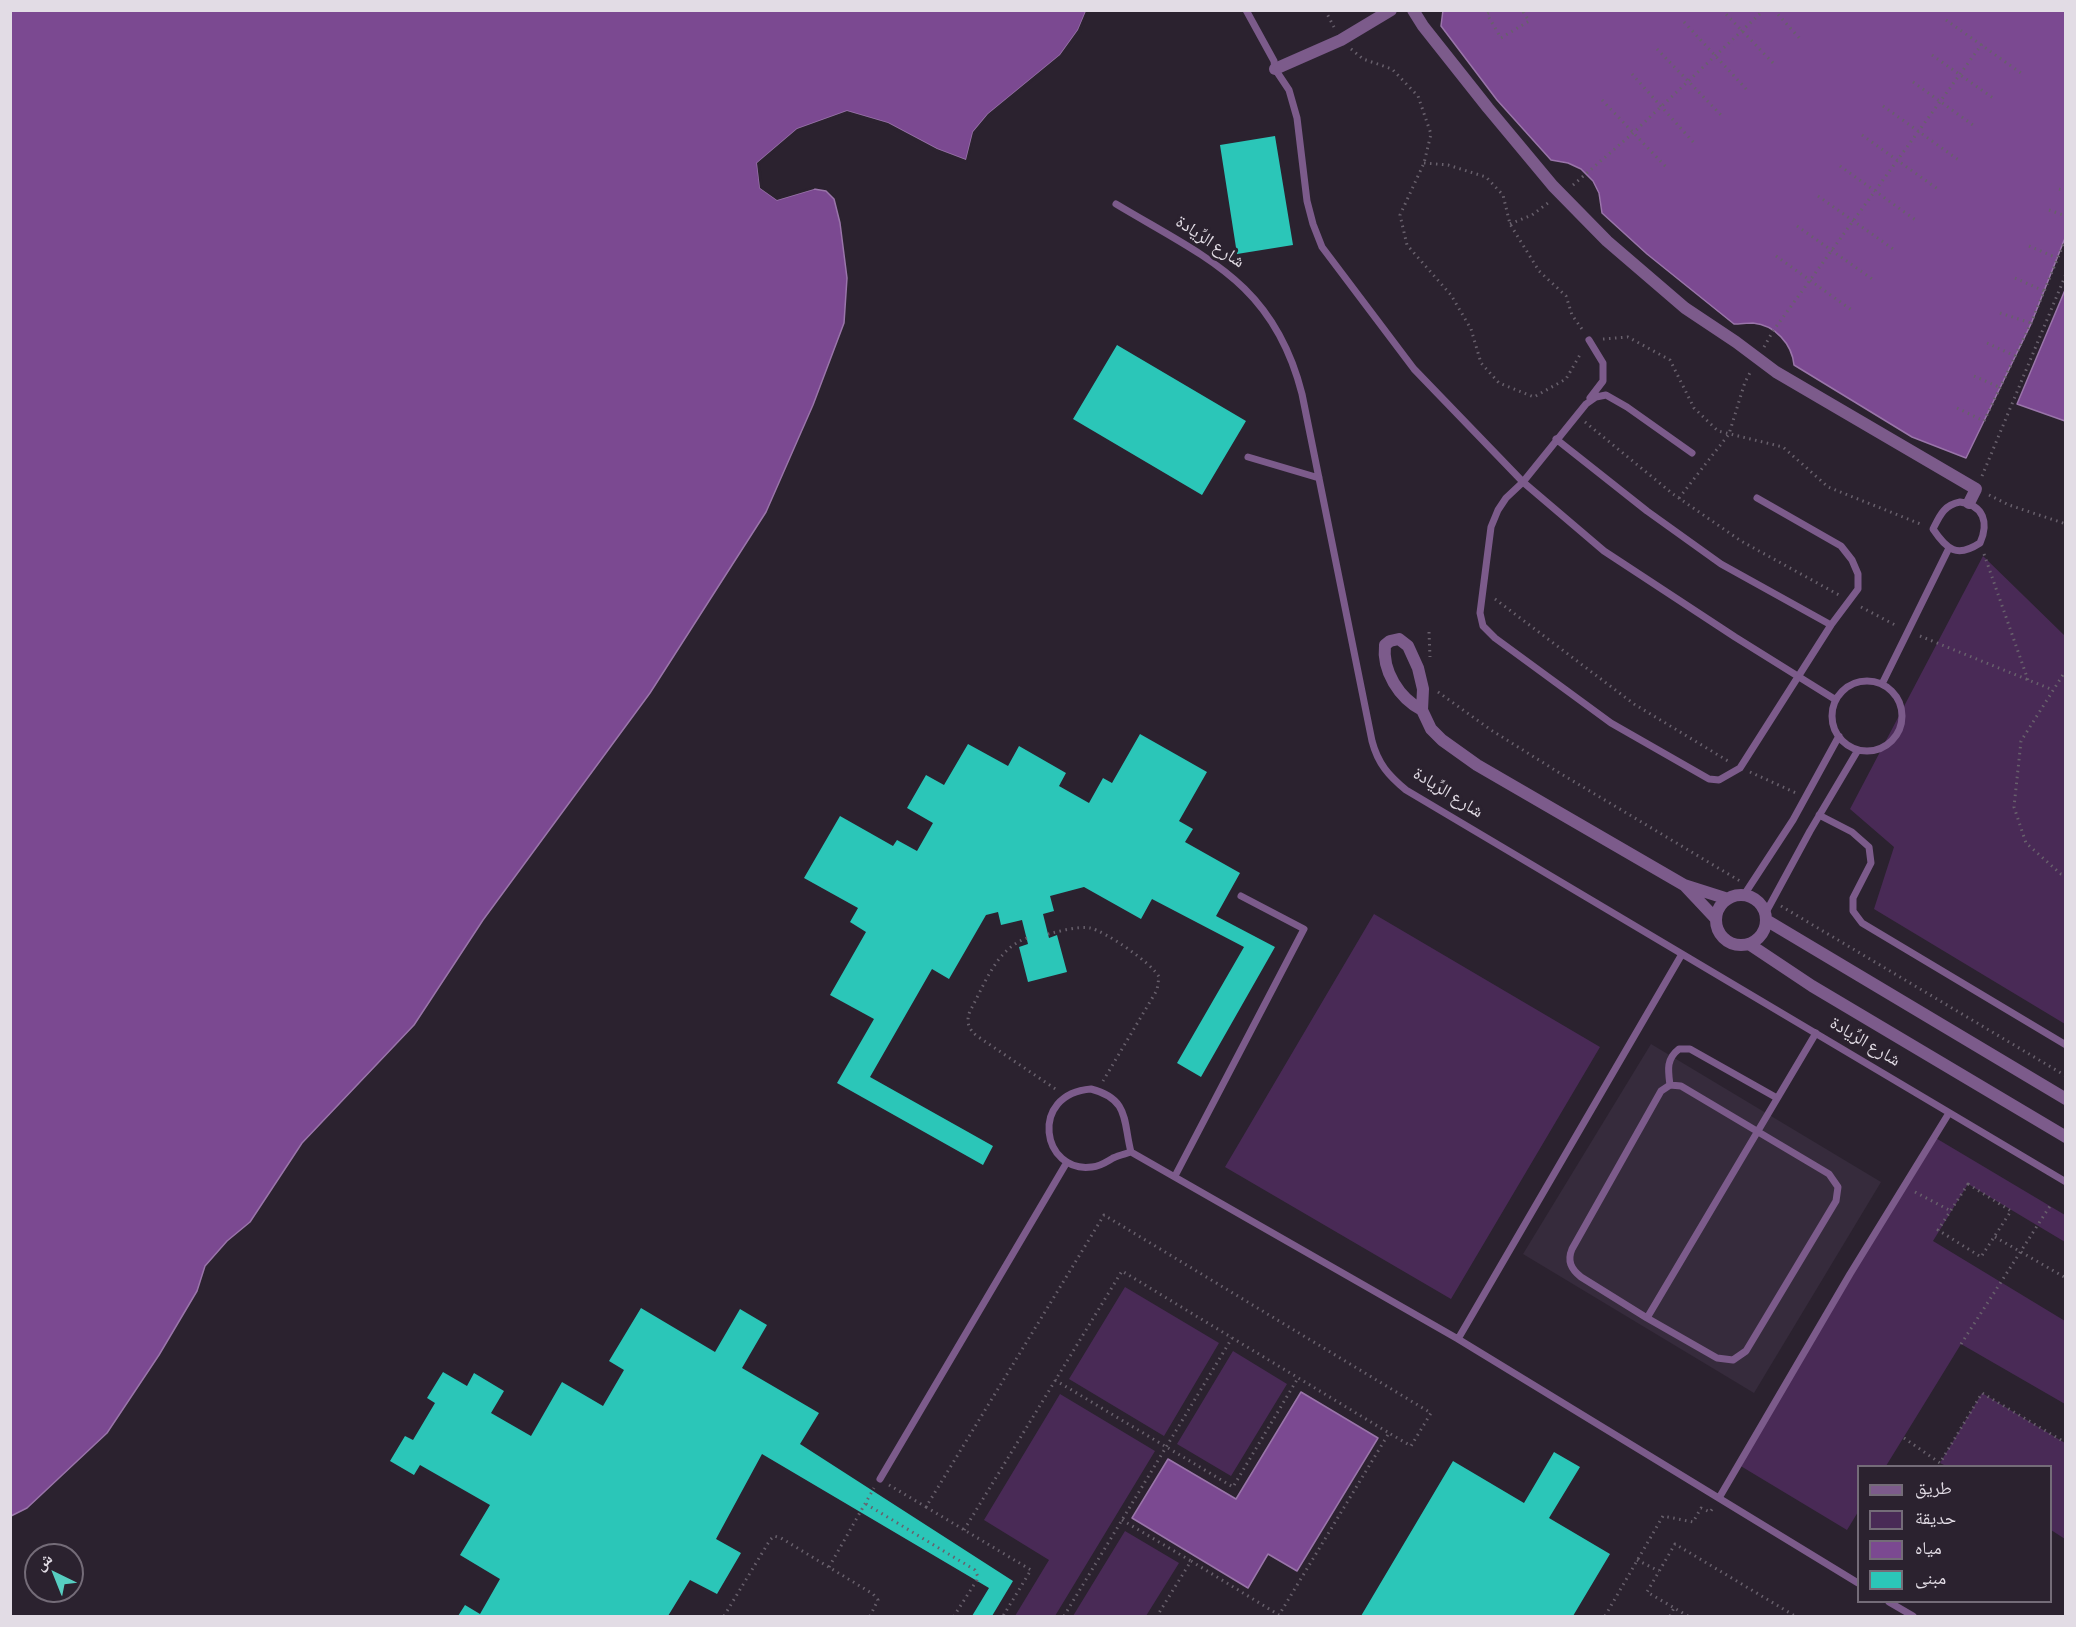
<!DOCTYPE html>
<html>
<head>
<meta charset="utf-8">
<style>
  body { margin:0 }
  #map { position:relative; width:2076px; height:1627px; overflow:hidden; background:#2b222f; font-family:Manrope,"Noto Naskh Arabic",sans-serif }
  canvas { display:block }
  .frame { position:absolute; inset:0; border:12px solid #e2dce5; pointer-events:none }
  .legend { position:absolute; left:1857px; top:1465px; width:195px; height:138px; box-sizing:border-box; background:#2b222f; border:2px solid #746c78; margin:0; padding:8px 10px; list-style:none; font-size:18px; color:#e2dce5 }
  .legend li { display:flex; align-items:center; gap:12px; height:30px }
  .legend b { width:30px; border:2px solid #746c78 }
  .north { position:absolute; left:24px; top:1543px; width:60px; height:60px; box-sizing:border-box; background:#2b222f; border:2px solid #746c78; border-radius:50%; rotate:317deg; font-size:16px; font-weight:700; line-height:24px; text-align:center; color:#e2dce5 }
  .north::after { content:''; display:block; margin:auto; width:21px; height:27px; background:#57cec1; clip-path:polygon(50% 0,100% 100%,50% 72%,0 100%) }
</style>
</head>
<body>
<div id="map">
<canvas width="2076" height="1627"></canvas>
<div class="frame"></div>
<ul class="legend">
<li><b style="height:8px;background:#7c5b8b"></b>طريق</li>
<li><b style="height:16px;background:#492a56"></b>حديقة</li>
<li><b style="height:16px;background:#7b4991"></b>مياه</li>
<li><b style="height:16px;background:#2bc6b8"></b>مبنى</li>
</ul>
<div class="north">ش</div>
</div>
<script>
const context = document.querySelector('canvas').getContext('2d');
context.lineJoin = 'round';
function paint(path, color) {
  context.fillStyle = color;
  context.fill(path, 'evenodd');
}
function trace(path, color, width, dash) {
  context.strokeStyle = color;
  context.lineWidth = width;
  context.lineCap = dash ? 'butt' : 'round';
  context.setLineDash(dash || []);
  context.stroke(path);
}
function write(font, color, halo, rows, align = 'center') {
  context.font = font + ' Manrope,"Noto Naskh Arabic",sans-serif';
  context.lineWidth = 6;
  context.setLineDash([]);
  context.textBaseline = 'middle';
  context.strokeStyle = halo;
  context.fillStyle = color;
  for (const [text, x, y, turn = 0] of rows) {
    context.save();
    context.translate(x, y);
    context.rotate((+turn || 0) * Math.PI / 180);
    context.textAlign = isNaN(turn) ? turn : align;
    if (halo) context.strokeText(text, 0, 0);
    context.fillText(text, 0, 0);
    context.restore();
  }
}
paint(new Path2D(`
  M1651 1044 1881 1182 1754 1393 1523 1254Z`), '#362b3c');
paint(new Path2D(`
  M1983 556 2065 636V1024L1874 909 1894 847 1850 809Z
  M1374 914 1600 1047 1451 1299 1225 1167Z
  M1934 1137 2065 1215V1242L1968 1184 1933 1241 2065 1321V1404L1961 1344 1886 1466H1858V1512L1847 1530 1739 1465Z
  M1125 1287 1219 1343 1164 1436 1069 1379Z
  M1233 1351 1287 1384 1231 1476 1177 1444Z
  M1982 1393 2065 1443V1539L2051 1530 2050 1466H1946L1940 1463Z
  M1060 1394 1155 1451 1055 1616H1015L1049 1560 984 1520Z
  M1125 1531 1179 1563 1146 1616H1073Z`), '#492a56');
const water = new Path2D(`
  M1443 10 2065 11V238L2031 324 1966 458 1912 437 1794 365C1792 344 1775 325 1753 323 1747 323 1740 324 1734 324L1647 254 1602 213 1599 193 1593 181 1581 169 1568 163 1551 160 1497 100 1441 26Z
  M11 11H1086L1078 30 1060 55 988 114 973 132 966 160 937 149 888 123 847 111 797 129 757 163 760 188 777 200 814 189 826 191 834 199 840 223 847 278 844 323 813 405 766 512 650 693 483 920 414 1025 302 1143 250 1222 227 1241 205 1266 197 1291 159 1355 107 1433 27 1508 11 1516Z
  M2065 290V421L2017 404Z
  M1301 1392 1378 1438 1297 1571 1268 1554 1248 1588 1132 1518 1168 1459 1236 1499Z`);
paint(water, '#7b4991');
trace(water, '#9a75aa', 1.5);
paint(new Path2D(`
  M1089 10 1081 32 1062 57 990 116 976 134 967 163 936 152 887 126 847 114 798 131 760 164 763 186 777 197 816 186 814 189 777 200 760 188 757 163 797 129 847 111 888 123 937 149 966 160 973 132 988 114 1060 55 1078 30 1086 11Z`), '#2b222f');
paint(new Path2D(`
  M1275 136 1293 245 1237 254 1220 145Z
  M1117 345 1246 421 1202 495 1073 419Z
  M1140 734 1207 772 1179 821 1193 829 1185 842 1240 873 1216 916 1275 947 1201 1077 1177 1063 1244 947 1152 899 1141 919 1084 887 1050 896 1054 911 1043 914 1049 938 1057 935 1067 972 1028 982 1019 947 1028 944 1022 920 1001 925 998 912 986 915 949 979 932 969 870 1077 993 1146 983 1165 837 1083 874 1019 830 995 866 932 850 922 858 908 804 878 840 816 893 846 897 840 917 851 933 823 907 808 926 775 944 785 968 744 1008 766 1019 746 1066 773 1059 786 1089 803 1103 778 1112 783Z
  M641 1308 715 1352 740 1309 767 1325 742 1368 819 1413 800 1444 1013 1581 992 1616H972L989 1588 762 1454 716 1539 741 1553 717 1594 690 1580 668 1616H458L465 1605 480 1614 500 1579 460 1555 490 1505 420 1465 414 1475 390 1461 405 1436 413 1440 435 1403 427 1398 443 1372 467 1386 474 1373 504 1391 491 1413 531 1436 562 1382 603 1406 624 1370 609 1361Z
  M1554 1452 1580 1467 1549 1518 1610 1554 1573 1616H1361L1453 1461 1524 1503Z`), '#2bc6b8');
trace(new Path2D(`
  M1325 10 1334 27
  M1494 10 1487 14 1501 38 1529 21 1522 10
  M1722 10 1776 66
  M1774 10 1802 41
  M1946 20 2021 73
  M1684 22 1748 91
  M1351 49 1363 59 1392 69 1418 96 1431 134 1424 163 1400 215 1407 245 1451 295 1471 329 1481 363 1499 383 1534 397 1566 379 1581 353
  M1657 49 1722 116
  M1932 55 1993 98
  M1632 74 1694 143
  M1913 82 1973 125
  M1602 100 1667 168
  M1883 106 1960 161
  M1862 135 1939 190
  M1424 163 1448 165 1486 177 1503 195 1510 224 1539 271 1566 296 1572 315 1584 332
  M1840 166 1917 221
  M1573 185 1633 133 1764 10
  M2059 189 2066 191
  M1818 196 1896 251
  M2049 210 2066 216
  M1510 224 1532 215 1548 203
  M1797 226 1875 281
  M2029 246 2057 258
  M1776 256 1853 311
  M2015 278 2044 291
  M2000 313 2031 323
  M1603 339 1628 337 1670 360 1694 408 1718 431 1783 447 1828 487 1923 525
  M1987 343 2015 356
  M1764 347 1773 331 1982 44
  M1974 376 1999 387
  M1957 408 1984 421 2031 323 2066 238
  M1585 422 1673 494 1741 541 1839 595
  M1982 476 2066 274
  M1989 495 2009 505 2066 524
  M1679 498 1729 434 1745 382 1751 371
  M1984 554 2028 680
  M1495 599 1634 704 1728 761
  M1861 607 1897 626
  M1429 632 1430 657
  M1920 636 2053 690
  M2066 670 2021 741 2014 807 2026 843 2061 874 2066 875
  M1438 692 1491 730 1558 772 1740 881
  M1750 772 1796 793
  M1781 906 2066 1076
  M1048 934C1061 931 1077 926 1090 928 1105 931 1153 964 1159 977L1157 990 1103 1081
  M1027 938C996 949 985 984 970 1011 966 1021 968 1029 977 1036L1057 1090
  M1968 1184 2011 1211 1981 1257 1938 1230Z
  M1915 1192 1951 1211
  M1995 1237 2066 1278
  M1961 1344 2050 1206
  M1055 1380 1233 1487 1298 1378
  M1904 1438 1940 1463 1982 1393 2066 1443
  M889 1485 926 1507 1104 1215 1431 1413 1411 1446 1389 1433
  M866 1504 975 1570 978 1577 977 1580 954 1616
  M926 1507 1031 1570 1003 1616
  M1122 1520 1191 1561
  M964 1530 1122 1271 1389 1433 1279 1615 1191 1561 1157 1616
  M1637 1560 1659 1571
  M829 1567 874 1488
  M724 1616 770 1540 774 1536 781 1538 873 1594 878 1600 870 1616
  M1064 1616 1232 1338
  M1605 1616 1663 1516 1693 1522 1701 1508 1710 1512 1713 1508
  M1670 1616 1674 1608
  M1688 1616 1647 1592 1675 1544 1795 1616`), '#68606c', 3, [1.5, 4.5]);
trace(new Path2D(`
  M1246 10 1274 61 1275 69 1289 90 1297 118 1307 201 1313 224 1322 247 1414 369 1523 482 1604 551 1735 637 1836 700
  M1116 204C1206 258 1274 283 1302 394L1372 741C1378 764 1389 776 1406 790L2066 1182
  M1589 340 1603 363V381L1590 398
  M1556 439 1647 511 1721 564 1831 625
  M1692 453 1627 407 1606 395 1596 397 1586 404 1523 482 1506 498 1498 510 1491 527 1480 613 1483 626 1495 638 1611 723 1709 779 1719 780 1740 768 1831 625 1858 589V574L1852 560 1841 546 1757 498
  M1248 457 1319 478
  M1960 502C1984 505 1989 523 1980 543 1957 558 1947 550 1933 529 1940 515 1944 505 1960 502Z
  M1832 716a35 35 0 1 1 70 0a35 35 0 1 1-70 0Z
  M1882 684 1949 548
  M1819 815 1852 832 1869 847 1871 863 1853 898V911L1862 923 2066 1045
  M1744 895 1793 820 1839 736
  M1765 914 1810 831 1858 750
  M1670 1085 1681 1086 1829 1174 1838 1187 1836 1201 1746 1351 1733 1360 1717 1358 1647 1318 1581 1277C1571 1269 1567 1261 1572 1249L1661 1091Z
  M1670 1085C1668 1070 1666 1059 1679 1049H1690L1777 1098
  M1091 1089C1130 1099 1123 1122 1131 1152 1125 1154 1119 1155 1113 1158 1106 1162 1101 1166 1092 1167 1042 1174 1028 1094 1091 1089Z
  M1131 1152 1458 1339 1858 1583
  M1175 1176 1304 929 1241 896
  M1647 1318 1816 1033
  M1458 1339 1682 954
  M880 1479 1067 1162
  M1719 1498 1850 1274 1949 1113
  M1889 1602 1913 1616`), '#7c5b8b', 7);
trace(new Path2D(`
  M1413 10 1423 26 1488 108 1553 186 1607 241 1685 308 1736 342 1776 372 1976 489 1969 503
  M1275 69 1341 40 1391 10
  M1422 710C1399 698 1382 671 1385 645L1390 641 1399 639 1408 646 1418 668 1423 689 1422 710 1431 729 1442 740 1477 765 1684 885 1728 899
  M1685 886 1716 919
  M1716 920a25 25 0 1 1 50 0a25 25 0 1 1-50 0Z
  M1766 920 2066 1099
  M1749 944 1812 986 2066 1137`), '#7c5b8b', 12);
write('18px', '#e2dce5', '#2b222f', [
  ["شارع الرِّيادة",1210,242,34],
  ["شارع الرِّيادة",1448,793,32],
  ["شارع الرِّيادة",1865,1042,31]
]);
</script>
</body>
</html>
